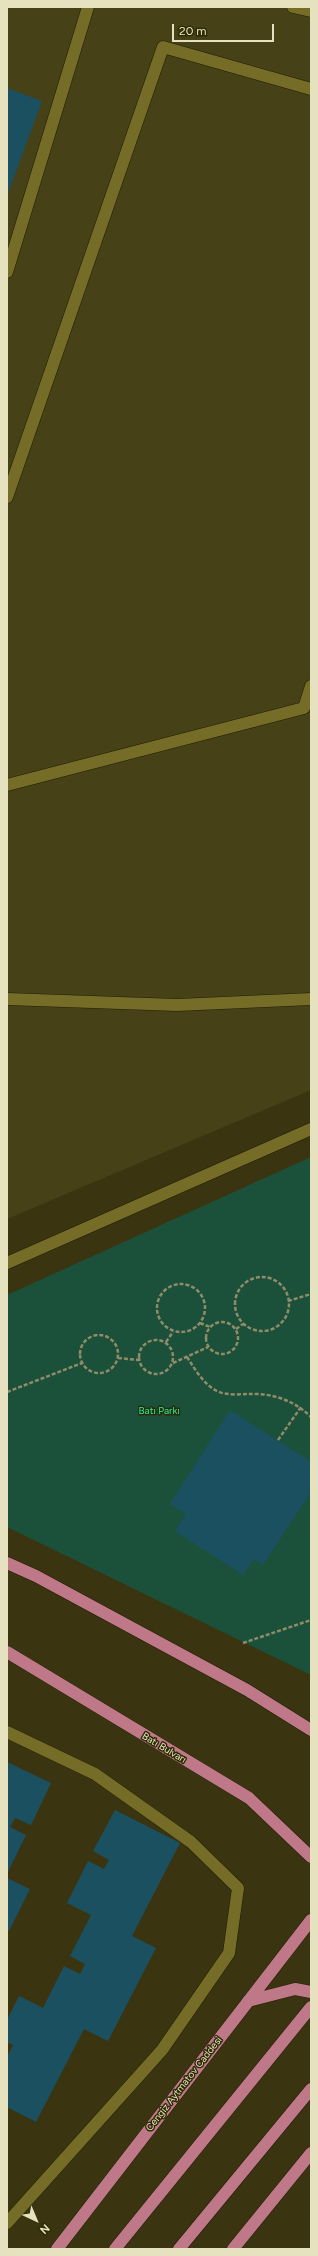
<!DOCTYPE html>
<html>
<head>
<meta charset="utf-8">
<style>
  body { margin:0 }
  #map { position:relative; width:318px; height:2256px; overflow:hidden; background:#3a3510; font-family:Figtree,sans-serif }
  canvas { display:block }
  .frame { position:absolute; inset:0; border:8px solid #e6e2c0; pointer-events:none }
  .north { position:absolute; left:16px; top:2200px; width:40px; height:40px; -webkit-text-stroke:3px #2f2b05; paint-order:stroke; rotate:136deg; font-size:11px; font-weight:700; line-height:16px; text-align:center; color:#e6e2c0 }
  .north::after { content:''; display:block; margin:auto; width:14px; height:18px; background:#e6e2c0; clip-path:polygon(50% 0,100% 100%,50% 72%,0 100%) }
  .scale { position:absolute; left:172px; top:24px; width:102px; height:18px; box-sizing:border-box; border:2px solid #e6e2c0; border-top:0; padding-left:5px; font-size:12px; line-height:14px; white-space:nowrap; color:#e6e2c0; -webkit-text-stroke:3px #2f2b05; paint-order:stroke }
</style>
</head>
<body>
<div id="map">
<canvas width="318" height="2256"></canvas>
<div class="frame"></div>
<div class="north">N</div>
<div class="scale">20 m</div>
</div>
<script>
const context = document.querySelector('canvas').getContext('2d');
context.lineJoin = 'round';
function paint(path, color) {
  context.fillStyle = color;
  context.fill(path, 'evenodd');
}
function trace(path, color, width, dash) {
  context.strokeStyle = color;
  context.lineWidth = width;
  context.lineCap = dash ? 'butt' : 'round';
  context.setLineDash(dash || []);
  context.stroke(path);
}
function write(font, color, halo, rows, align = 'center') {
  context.font = font + ' Figtree,sans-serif';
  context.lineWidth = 3;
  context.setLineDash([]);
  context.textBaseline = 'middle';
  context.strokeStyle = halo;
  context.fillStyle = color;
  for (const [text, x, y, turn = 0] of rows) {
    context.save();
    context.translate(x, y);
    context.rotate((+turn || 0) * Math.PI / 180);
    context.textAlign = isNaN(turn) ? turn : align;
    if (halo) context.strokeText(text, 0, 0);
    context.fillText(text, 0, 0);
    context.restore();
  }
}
paint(new Path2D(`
  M7 7H311V1090L7 1219Z`), '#464117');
paint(new Path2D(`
  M311 1157V1675L7 1527V1295Z`), '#1b503a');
paint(new Path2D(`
  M7 88 42 101 7 196Z
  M230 1410 311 1462V1492L263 1565 254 1559 243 1575 175 1531 186 1514 170 1504Z
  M7 1762 51 1783 31 1825 15 1818 10 1827 26 1835 7 1874Z
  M115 1810 180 1843 132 1936 156 1948 108 2041 84 2029 36 2122 7 2107V2054L8 2055 13 2045 7 2042V2020L19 1996 43 2008 64 1966 80 1974 85 1964 70 1956 91 1915 67 1903 88 1861 104 1869 109 1860 93 1851Z
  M7 1878 30 1889 9 1931 7 1930Z`), '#1b5061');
const street = new Path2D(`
  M293 7 311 11
  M7 272 88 7
  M7 497 163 47 311 89
  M7 785 304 708 311 686
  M7 999 177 1005 311 999
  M7 1263 311 1129
  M7 1732 95 1774 191 1842 238 1888 229 1953 162 2050 7 2223`);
const primary = new Path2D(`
  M7 1563 36 1576 247 1690 311 1730
  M7 1652 249 1798 311 1857
  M248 2001 295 1989 311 1992
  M57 2249 311 1920
  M115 2249 311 2007
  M179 2249 311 2089
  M233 2249 311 2153`);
trace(street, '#1f1c07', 13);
trace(primary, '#1f1c07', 13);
trace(new Path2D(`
  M235 1304a27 27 0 1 1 54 0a27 27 0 1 1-54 0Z
  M157 1308a24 24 0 1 1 48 0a24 24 0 1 1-48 0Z
  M288 1301 311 1294
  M206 1338a16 16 0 1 1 32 0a16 16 0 1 1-32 0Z
  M200 1323 210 1327
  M236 1329 243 1324
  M80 1354a19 19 0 1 1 38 0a19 19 0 1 1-38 0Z
  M139 1357a17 17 0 1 1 34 0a17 17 0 1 1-34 0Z
  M166 1342 173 1332
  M187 1357C195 1369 203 1384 217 1391 227 1396 240 1394 250 1394 273 1393 295 1401 311 1417
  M118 1358 139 1360
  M173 1363 208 1347
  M7 1392 82 1363
  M278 1440 301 1407
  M243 1643 311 1620`), '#908c68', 2.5, [4, 2]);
trace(street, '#756d27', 12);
trace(primary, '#bf7888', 12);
write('10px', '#19f3aa', '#2f2b05', [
  ["Batı Parkı",159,1411]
]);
write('10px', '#e6e2c0', '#2f2b05', [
  ["Batı Bulvarı",164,1748,31],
  ["Cengiz Aytmatov Caddesi",184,2084,-52]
]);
</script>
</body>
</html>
